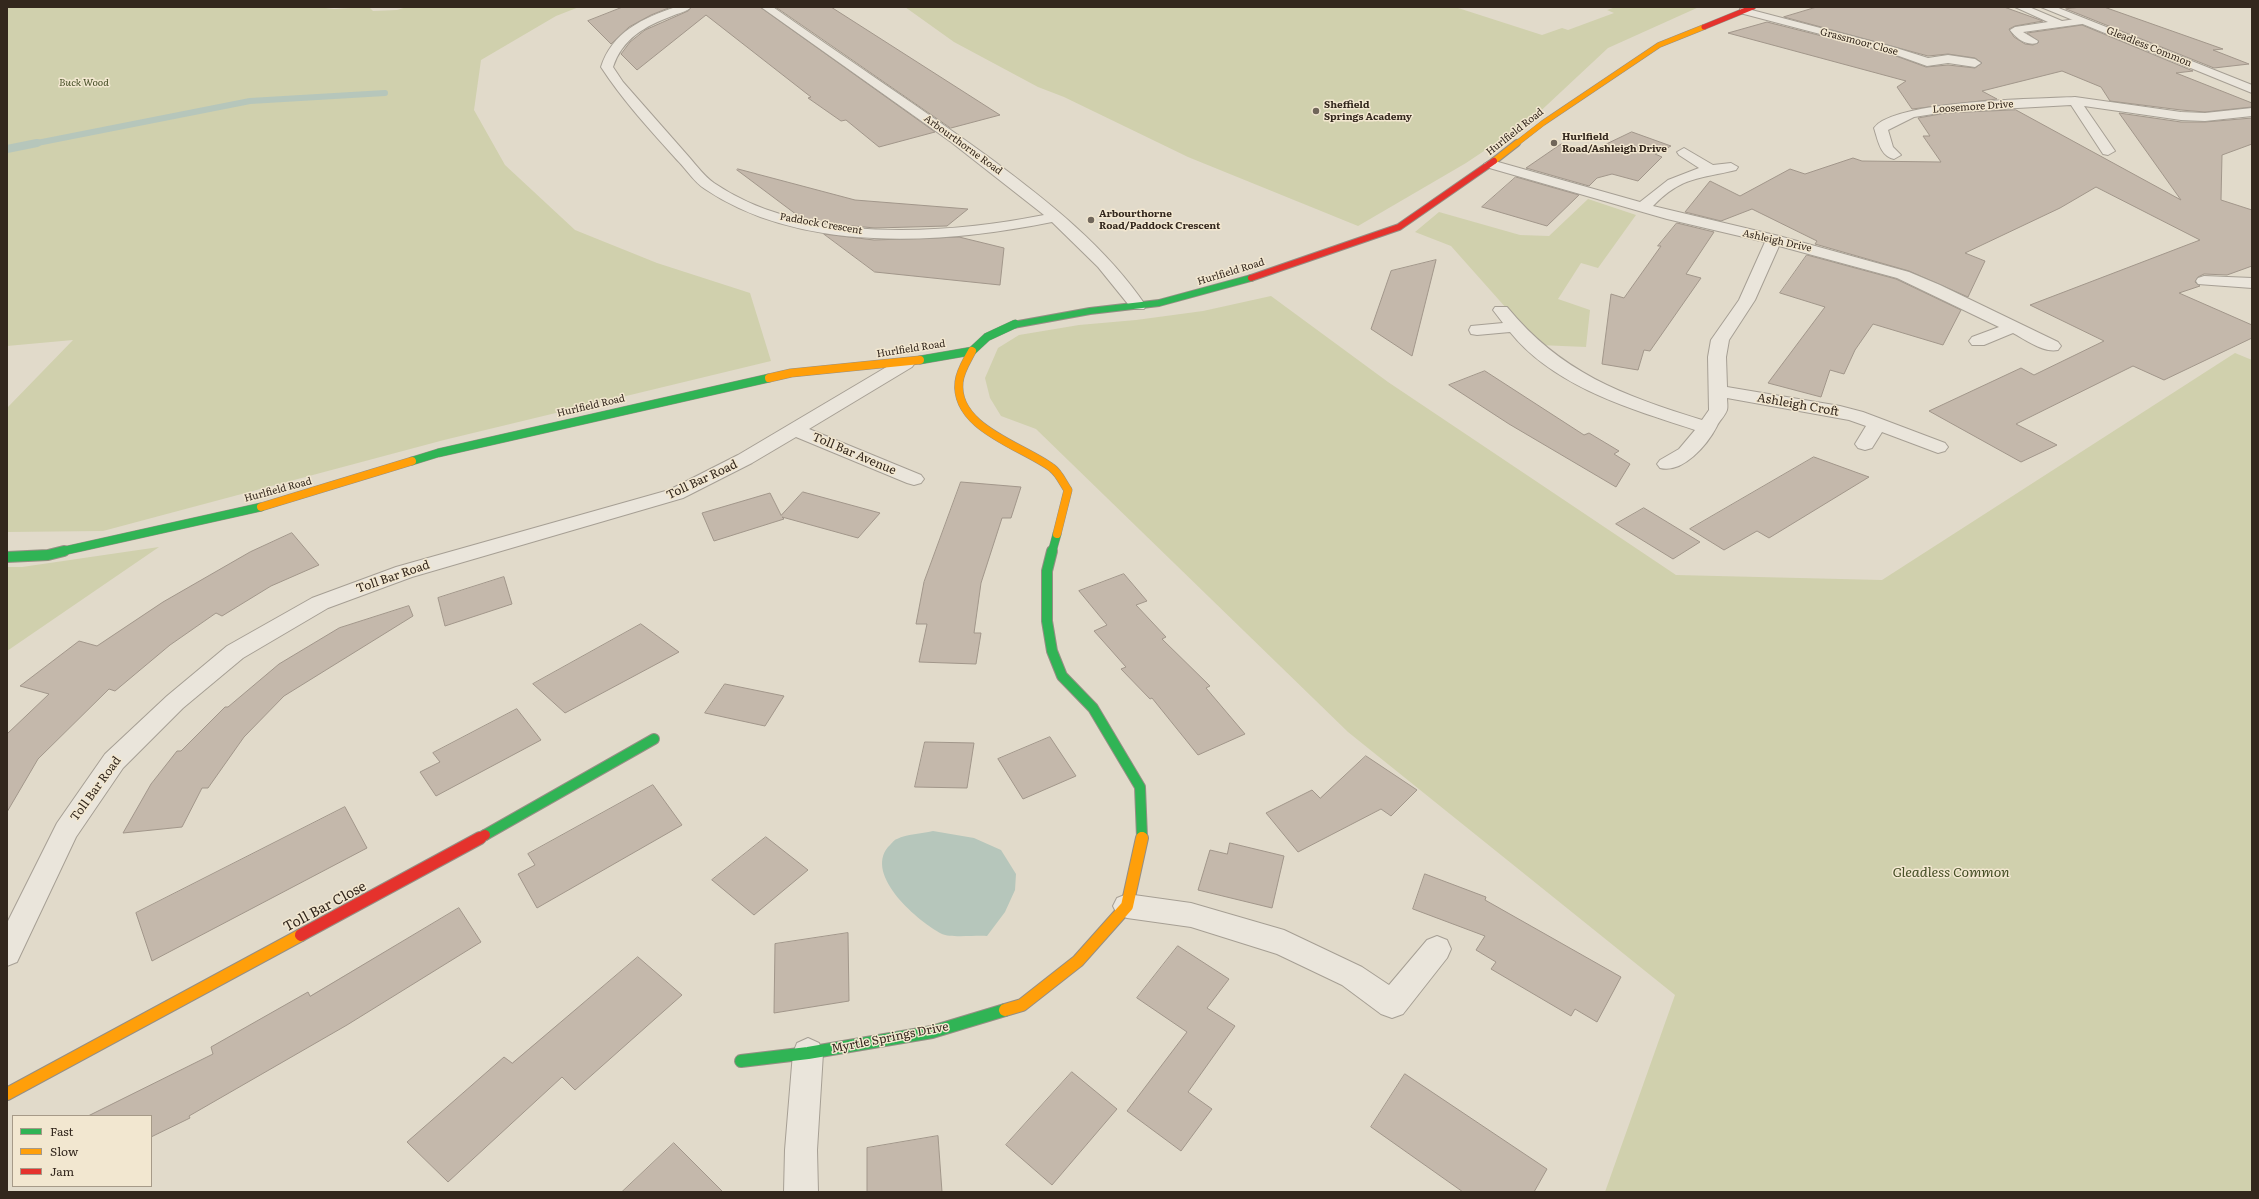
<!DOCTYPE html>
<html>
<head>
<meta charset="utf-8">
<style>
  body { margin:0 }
  #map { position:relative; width:2259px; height:1199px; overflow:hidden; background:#e1daca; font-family:Literata,serif }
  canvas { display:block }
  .frame { position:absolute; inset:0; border:8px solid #33271d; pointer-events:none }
  .legend { position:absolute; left:12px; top:1115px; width:140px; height:72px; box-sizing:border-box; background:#f2e7d0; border:1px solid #a69a88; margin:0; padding:5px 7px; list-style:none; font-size:12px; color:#33271d }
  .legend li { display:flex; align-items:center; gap:8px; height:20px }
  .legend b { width:20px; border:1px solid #a69a88 }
</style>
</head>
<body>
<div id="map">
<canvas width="2259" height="1199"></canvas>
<div class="frame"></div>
<ul class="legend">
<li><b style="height:5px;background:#30b455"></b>Fast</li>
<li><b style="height:5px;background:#ff9f0a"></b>Slow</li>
<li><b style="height:5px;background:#e5322d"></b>Jam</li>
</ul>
</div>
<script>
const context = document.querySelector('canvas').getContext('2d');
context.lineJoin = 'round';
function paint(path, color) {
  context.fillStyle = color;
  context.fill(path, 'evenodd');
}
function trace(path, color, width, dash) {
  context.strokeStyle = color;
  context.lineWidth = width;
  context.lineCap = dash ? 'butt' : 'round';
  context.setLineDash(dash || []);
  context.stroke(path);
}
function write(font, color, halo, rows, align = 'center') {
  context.font = font + ' Literata,serif';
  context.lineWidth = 3;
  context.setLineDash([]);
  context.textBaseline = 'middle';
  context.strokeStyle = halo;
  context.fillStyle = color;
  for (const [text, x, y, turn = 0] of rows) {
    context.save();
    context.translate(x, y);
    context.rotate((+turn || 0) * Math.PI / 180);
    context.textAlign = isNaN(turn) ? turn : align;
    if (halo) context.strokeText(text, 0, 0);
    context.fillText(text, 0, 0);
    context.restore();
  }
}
paint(new Path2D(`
  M7 7H316L334 9 369 7 373 11 397 10 407 7H579L556 16 481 60 474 110 505 165 575 230 657 263 750 293 771 361 444 440 103 531 7 532V408L73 340 7 346Z
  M905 7H1455L1542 35 1562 28 1568 30 1614 13 1607 10 1613 8 1699 7 1608 48 1532 119 1466 163 1358 226 1188 157 1064 97 1038 87 954 42Z
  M1588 199 1636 215 1598 268 1581 263 1558 299 1590 310 1586 347 1539 345 1451 246 1415 232 1439 212 1520 235 1549 236Z
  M1271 296 1388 382 1676 575 1882 580 2235 353 2252 360V1192H1605L1675 995 1348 732 1036 429 1001 416 990 398 985 378 998 348 1019 335 1079 325 1136 320 1203 311Z
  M159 547 7 651V567H22Z`), '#d0d0ad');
paint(new Path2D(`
  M933 831 974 838 1001 850 1016 874 1015 890 1005 912 987 936C977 935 950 938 942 934 919 922 864 876 888 847 891 845 893 840 897 839 907 834 921 834 933 831Z`), '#b6c6bb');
trace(new Path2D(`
  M32 144 250 101 385 93`), '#b6c6bb', 6);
trace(new Path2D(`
  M7 149 37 143`), '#b6c6bb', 8);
const building = new Path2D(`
  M623 7H671L651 15 629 27 611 44 588 21Z
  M692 7H760L935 132 879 147 846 120 841 121 808 98 811 97 706 15 637 70 621 54 630 42 645 30 688 11Z
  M776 7H831L1000 115 951 128Z
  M1817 7H2004L2043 21 2015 26 2009 29 2014 37 2025 44 2033 45 2039 42 2027 33 2082 25 2193 71 2176 73 2252 103V107L2205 112 2181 110 2110 101 2101 87 2062 71 1982 91 1997 99 1912 109 1897 87 1906 81 1728 33 1767 22 1885 52 1926 67 1948 65 1975 68 1982 63 1975 58 1948 54 1928 56 1784 17Z
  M2081 7H2104L2223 49 2213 50 2249 64 2214 68 2066 9Z
  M2016 110 2181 200 2119 113 2181 122H2205L2252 118V144L2222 155 2221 200 2252 210V266L2227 275 2204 274 2198 277 2195 282 2200 286 2179 293 2252 325V338L2164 380 2133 366 2016 424 2057 445 2021 462 1929 411 2021 368 2034 375 2104 341 2030 305 2200 240 2096 187 2060 208 1965 253 1985 261 1968 297 1909 271 1815 244 1817 241 1752 209 1721 221 1685 212 1710 181 1740 196 1790 169 1805 174 1853 158 1862 161 1941 162 1923 136H1930L1918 118 1946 113Z
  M1632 132 1671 146 1655 154 1662 157 1638 181 1612 174 1597 178 1589 186 1526 168 1561 144 1589 152Z
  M738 169 855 200 968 209 947 226 875 228 831 224 801 218 737 170Z
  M1516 177 1579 195 1547 226 1482 207Z
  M1677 223 1714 232 1686 274 1701 278 1650 351 1644 350 1638 370 1602 364 1611 294 1624 298 1661 246H1658Z
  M824 234 874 240 959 237 1004 248 1000 285 875 272Z
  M1807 255 1896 279 1961 310 1943 345 1873 324 1855 350 1844 374 1830 370 1821 397 1768 383 1825 307 1780 293Z
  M1436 260 1412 356 1371 329 1391 271Z
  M1485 371 1584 435 1589 433 1619 451 1614 454 1630 464 1616 487 1509 424 1449 385Z
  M1814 457 1869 477 1769 538 1757 531 1724 550 1690 529Z
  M961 482 1021 487 1011 518H1002L981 583 974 633H981L976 664 919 662 927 624H916L924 582Z
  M803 492 880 513 858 538 782 517 784 519 714 541 702 513 770 493 781 515Z
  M1644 508 1700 542 1673 559 1616 524Z
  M292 533 319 565 271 586 222 616 216 613 170 645 115 691 109 689 38 759 7 812V734L49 694 20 686 79 641 97 646 163 602 250 552Z
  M1124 574 1147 601 1136 605 1166 637 1162 639 1210 686 1206 688 1245 734 1198 755 1152 698 1150 699 1121 669 1126 667 1094 631 1107 625 1079 591Z
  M504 577 512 604 445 626 438 598Z
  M409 606 413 616 284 696 244 737 208 788H202L182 827 123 833 151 784 177 751H181L225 707H228L279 664 339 628Z
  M641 624 679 652 565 713 533 684Z
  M725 684 784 696 765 726 705 713Z
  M517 709 541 740 436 796 420 772 440 762 433 753Z
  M1050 737 1076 776 1023 799 998 759Z
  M925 742 974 743 967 788 915 787Z
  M1366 756 1417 790 1391 816 1381 809 1298 852 1266 813 1312 790 1320 798Z
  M653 785 682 825 537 908 518 874 535 865 528 854Z
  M345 807 367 848 152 961 136 913Z
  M766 837 808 870 754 915 712 880Z
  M1230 843 1284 856 1272 908 1198 890 1210 850 1227 854Z
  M1425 874 1486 897 1485 900 1621 977 1597 1022 1575 1009 1571 1016 1491 969 1496 962 1476 950 1485 936 1413 909Z
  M459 908 481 942 347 1025 189 1116 190 1118 151 1137V1116H88L213 1054 211 1047 308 992 310 996Z
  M848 933 849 1001 774 1013 775 944Z
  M1178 946 1229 979 1207 1008 1235 1026 1188 1092 1212 1109 1181 1151 1127 1111 1187 1032 1137 998Z
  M638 957 682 995 575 1090 562 1077 448 1182 407 1142 504 1057 512 1063Z
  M1072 1072 1117 1109 1052 1185 1006 1145Z
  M1405 1074 1547 1169 1534 1192H1463L1371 1127Z
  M938 1136 942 1192H867V1148Z
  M674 1143 723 1192H622Z`);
paint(building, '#c4b8ab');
trace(building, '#a1968a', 1);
const lane = new Path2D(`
  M2015 7H2029L2062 21 2082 18 2087 21 2082 24 2023 32 2038 41 2037 43C2026 46 2016 38 2010 30L2015 27 2048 22Z`);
const street = new Path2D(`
  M676 7H691C687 12 678 13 672 16 645 26 622 39 613 67L623 82C645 107 667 132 689 157 697 166 704 176 714 183 803 244 943 235 1044 215L951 142 761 7H773C846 59 922 108 994 161 1050 203 1106 247 1146 306L1144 309H1132L1098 267 1052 222C944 244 801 254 705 189 694 182 687 170 678 161 651 131 623 101 601 67 612 32 643 18 676 7Z
  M2041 7H2056L2252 85V93Z
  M1744 8 1893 47 1928 58 1948 55 1975 59 1981 63 1975 67 1948 63 1927 66 1885 51 1740 13V9Z
  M2075 97 2181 112 2205 113 2252 108V116L2205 121 2181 120 2084 106 2115 151 2108 155 2103 154 2071 105 1946 112 1914 117 1888 130 1893 147 1901 155 1894 159C1880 156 1878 140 1874 128 1894 100 2038 99 2075 97Z
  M1684 148 1713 165 1731 163 1738 167 1736 170C1700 179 1682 176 1653 206L1779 236 1909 272 1940 285 2058 342 2061 346 2058 350C2043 353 2026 340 2013 333L1984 345H1972L1969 341 1972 337 1999 327 1897 278 1779 246 1755 300 1729 340 1726 357 1727 387 1840 406 1863 412 1945 443 1948 447 1945 451 1938 453 1882 432 1872 448 1865 450 1858 448 1855 444 1866 426 1849 420 1727 398C1727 401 1728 407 1727 410 1725 416 1719 421 1717 426 1708 444 1683 474 1660 468L1657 464 1660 460 1679 449 1695 430C1631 409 1554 387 1510 332L1477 335 1471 334 1469 330 1471 326 1503 323 1493 310 1495 307H1507C1561 373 1622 395 1702 420L1709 410 1708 357 1711 340 1739 300 1765 242 1667 219 1486 167 1484 164 1491 160 1640 202 1668 180 1699 168 1679 155 1677 152Z
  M2204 276 2252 278V288L2198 284 2196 281 2198 278Z
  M906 358 912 359 915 363 912 367 809 429 921 475 924 479 921 483 914 485 907 483 796 437 752 463 683 498 412 577 328 608 243 658 183 708 123 768 76 837 17 962 7 966V923L57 823 105 754 167 696 227 646 312 598 396 567 669 490 738 455 900 359Z
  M1127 894 1191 903 1284 930 1362 967 1389 985 1427 940 1437 936 1447 940 1451 949 1447 958 1403 1014 1392 1018 1381 1014 1342 985 1277 954 1191 927 1127 918 1117 914 1113 906 1117 898Z
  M808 1038 819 1043 823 1053 817 1150 818 1192H784L785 1150 793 1053 797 1043Z`);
const fastFar3 = new Path2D(`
  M1013 325 1090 311 1159 303 1251 278`);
const fastFar2 = new Path2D(`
  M920 360 972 351 987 337 1015 324
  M412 461 438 453 769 378
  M59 552 261 507
  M1052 552 1057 534`);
const fastFar1 = new Path2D(`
  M1052 551 1047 571V621L1052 651 1062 676 1093 708 1140 787 1142 837
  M7 557 48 555 64 551
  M485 835 654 739`);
const fast = new Path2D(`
  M741 1061 808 1053 932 1032 1005 1010`);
const slowFar4 = new Path2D(`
  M1516 144 1543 123 1659 45 1704 27`);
const slowFar3 = new Path2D(`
  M1494 161 1517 143`);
const slowFar2 = new Path2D(`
  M972 351C967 361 960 371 959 382 954 428 1023 446 1052 468 1059 473 1063 483 1068 490L1057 534
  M769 378 791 373 920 360
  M261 507 412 461`);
const slowFar1 = new Path2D(`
  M1142 839V837`);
const slow = new Path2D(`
  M1005 1010 1022 1005 1078 961 1127 906 1142 838
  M7 1094 301 935`);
const jamFar3 = new Path2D(`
  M1704 27 1753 7`);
const jamFar2 = new Path2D(`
  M1251 278 1399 227 1494 161`);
const jamFar1 = new Path2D(`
  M478 839 485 835`);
const jam = new Path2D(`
  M301 935 480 838`);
trace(lane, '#a69f94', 2);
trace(street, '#a69f94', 2);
trace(fastFar3, '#958e84', 8);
trace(fastFar2, '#958e84', 9);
trace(fastFar1, '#958e84', 12);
trace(fast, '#958e84', 14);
trace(slowFar4, '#958e84', 6);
trace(slowFar3, '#958e84', 8);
trace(slowFar2, '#958e84', 9);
trace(slowFar1, '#958e84', 12);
trace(slow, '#958e84', 14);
trace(jamFar3, '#958e84', 6);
trace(jamFar2, '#958e84', 8);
trace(jamFar1, '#958e84', 12);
trace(jam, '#958e84', 14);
paint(lane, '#eae5db');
paint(street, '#eae5db');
trace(fastFar3, '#30b455', 6);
trace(fastFar2, '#30b455', 8);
trace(fastFar1, '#30b455', 10);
trace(fast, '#30b455', 12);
trace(slowFar4, '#ff9f0a', 5);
trace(slowFar3, '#ff9f0a', 6);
trace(slowFar2, '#ff9f0a', 8);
trace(slowFar1, '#ff9f0a', 10);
trace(slow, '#ff9f0a', 12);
trace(jamFar3, '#e5322d', 5);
trace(jamFar2, '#e5322d', 6);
trace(jamFar1, '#e5322d', 10);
trace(jam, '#e5322d', 12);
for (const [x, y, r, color] of [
  [1316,111,4,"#70665a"],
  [1554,143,4,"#70665a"],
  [1091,220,4,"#70665a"]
]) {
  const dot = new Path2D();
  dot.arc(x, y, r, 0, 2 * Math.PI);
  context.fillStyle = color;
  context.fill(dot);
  trace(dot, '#f2e7d0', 1.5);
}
write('10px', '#33271d', '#f2e7d0', [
  ["Grassmoor Close",1859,42,15],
  ["Gleadless Common",2149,47,22],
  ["Loosemore Drive",1973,107,-4],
  ["Hurlfield Road",1515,132,-38],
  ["Arbourthorne Road",963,145,36],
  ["Paddock Crescent",821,224,10],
  ["Ashleigh Drive",1777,241,13],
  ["Hurlfield Road",1231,272,-17],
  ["Hurlfield Road",911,349,-9],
  ["Hurlfield Road",591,406,-13],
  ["Hurlfield Road",278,490,-15]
]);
write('italic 10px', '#454e25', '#f2e7d0', [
  ["Buck Wood",84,83]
]);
write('bold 10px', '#33271d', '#f2e7d0', [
  ["Sheffield",1324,105],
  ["Springs Academy",1324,117],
  ["Hurlfield",1562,137],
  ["Road/Ashleigh Drive",1562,149],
  ["Arbourthorne",1099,214],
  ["Road/Paddock Crescent",1099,226]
], 'left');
write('12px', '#33271d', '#f2e7d0', [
  ["Ashleigh Croft",1798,405,10],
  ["Toll Bar Avenue",854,454,23],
  ["Toll Bar Road",702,480,-25],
  ["Toll Bar Road",393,577,-19],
  ["Toll Bar Road",96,789,-54],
  ["Myrtle Springs Drive",890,1038,-11]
]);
write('italic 14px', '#454e25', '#f2e7d0', [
  ["Gleadless Common",1951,873]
]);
write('14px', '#33271d', '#f2e7d0', [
  ["Toll Bar Close",325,907,-28]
]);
</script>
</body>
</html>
